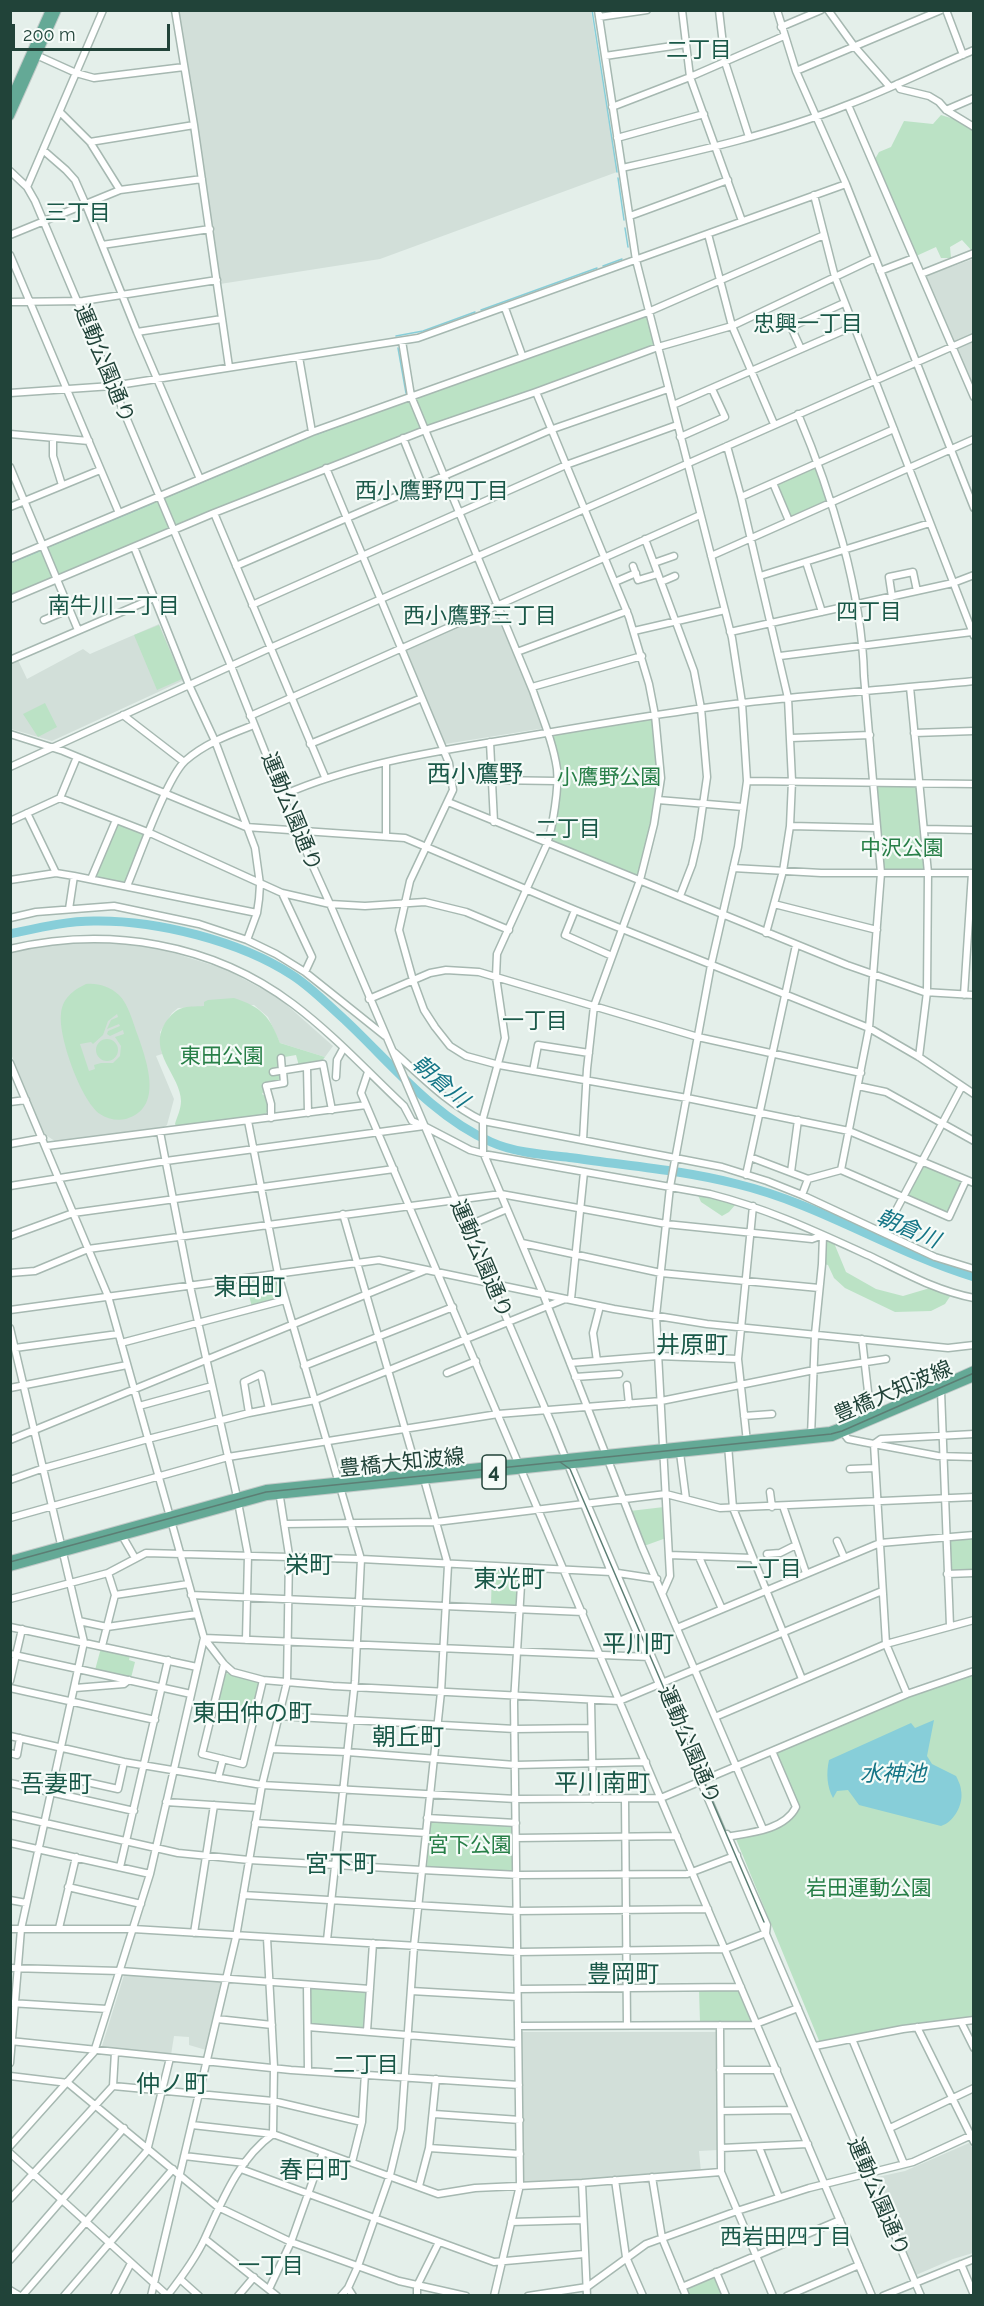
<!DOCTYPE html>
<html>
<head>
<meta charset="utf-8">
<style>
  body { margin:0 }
  #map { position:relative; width:984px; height:2306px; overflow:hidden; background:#e4efea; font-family:Raleway,sans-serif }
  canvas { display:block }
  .frame { position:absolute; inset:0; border:12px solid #214339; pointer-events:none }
  .scale { position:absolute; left:12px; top:24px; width:158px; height:27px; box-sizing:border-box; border:3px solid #214339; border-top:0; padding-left:8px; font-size:18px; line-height:21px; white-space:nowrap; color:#214339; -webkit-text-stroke:4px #f5fbf8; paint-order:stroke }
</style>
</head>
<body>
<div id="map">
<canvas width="984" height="2306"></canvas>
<div class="frame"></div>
<div class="scale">200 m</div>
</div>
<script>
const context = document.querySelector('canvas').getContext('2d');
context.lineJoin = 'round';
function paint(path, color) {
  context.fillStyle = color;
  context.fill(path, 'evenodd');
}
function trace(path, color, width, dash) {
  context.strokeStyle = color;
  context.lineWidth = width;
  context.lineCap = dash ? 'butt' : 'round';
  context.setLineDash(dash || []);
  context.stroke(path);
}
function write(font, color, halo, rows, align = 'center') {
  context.font = font + ' Raleway,"Noto Sans JP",sans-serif';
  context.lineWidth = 4.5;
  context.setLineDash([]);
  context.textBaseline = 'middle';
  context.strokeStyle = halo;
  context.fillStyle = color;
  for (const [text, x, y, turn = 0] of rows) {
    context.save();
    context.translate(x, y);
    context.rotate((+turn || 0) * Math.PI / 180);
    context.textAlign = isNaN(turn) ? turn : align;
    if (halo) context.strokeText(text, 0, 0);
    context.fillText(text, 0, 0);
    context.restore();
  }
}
paint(new Path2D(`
  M177 11H591L617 172 380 259 220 284Z
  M973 259V334L954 343 926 276Z
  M973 341 974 384H972L956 348Z
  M495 609 545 728 445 744 405 650 406 648Z
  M159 624 183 679 182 681 52 741 11 729V663L18 660 27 679 83 649 90 654Z
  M101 941 151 946 225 969 279 998 333 1046 325 1057 280 1043 268 1017 254 1005 178 1008 172 1013 160 1032 162 1054 156 1056 174 1099 167 1125 162 1129 58 1143 44 1134 11 1054 10 951 48 944Z
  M124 1975 221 1982 206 2050 189 2045V2037L174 2036 171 2055 104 2048 102 2046Z
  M522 2032H716L718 2150 699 2151 701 2172 522 2184Z
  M969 2143 974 2150 973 2253 953 2259 916 2275 873 2178 905 2171Z`), '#d2dfd9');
paint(new Path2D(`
  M941 115 954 119 973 131V252L962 240 950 247 951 258H941L936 247 914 257 886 194 875 159 879 152 891 147 904 121 933 124Z
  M648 312 658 347 425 430 11 599V559L272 449Z
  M818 462 831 503 789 521 773 483Z
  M159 625 182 679 157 690 134 635Z
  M45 703 57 727 38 737 23 714Z
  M655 715 661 778 640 880 547 844 557 771 548 732Z
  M874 783 919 784 928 873H881Z
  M116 820 150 833 127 886 91 879Z
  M86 984C98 983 109 986 119 995 129 1005 133 1023 138 1036 147 1062 164 1108 126 1119 117 1121 107 1119 100 1114 81 1101 58 1036 61 1014 62 999 73 990 86 984ZM117 1014 118 1017 111 1020 107 1029 119 1024 120 1026 108 1031 107 1034 110 1036 123 1030 124 1034 115 1037 121 1046 120 1056 113 1063H101L94 1065 95 1069 89 1071 80 1044 91 1042 93 1044 103 1035 108 1021Z
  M234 998C262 1007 270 1017 280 1043L325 1057 321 1062 299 1066 296 1055 279 1058 283 1081 269 1084 262 1094 268 1098 270 1109 262 1117 177 1128 175 1124C177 1117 181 1109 181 1101 181 1076 147 1052 165 1023 178 1005 184 1007 204 1006V1002L208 1000Z
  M96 1050a11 11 0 1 1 22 0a11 11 0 1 1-22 0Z
  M922 1162 966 1180 949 1217 903 1197Z
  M697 1193 736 1204 729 1212 722 1216 701 1202Z
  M828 1240 834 1243 846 1272 876 1289 903 1296 930 1288 951 1295 945 1304 931 1311 895 1312 845 1288 834 1278 828 1265 824 1264 826 1241Z
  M276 1277 281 1297 279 1300 252 1307 245 1281Z
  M664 1507 666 1538 644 1546 630 1511Z
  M973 1536V1573L947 1574 950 1537Z
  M492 1567 517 1569V1604L515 1606 491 1605Z
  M101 1648 130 1655 129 1660 135 1662 131 1678 95 1670Z
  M973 1671V2021L820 2043 736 1839 781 1823 795 1811 772 1751Z
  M226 1673 259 1682 254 1709 218 1700 223 1674Z
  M432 1820 513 1825 515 1870 512 1872 427 1867 430 1821Z
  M311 1987 365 1990 367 1992 365 2028 312 2025 310 2023Z
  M740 1988 753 2022H700L699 1990Z
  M715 2276 723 2295H689L686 2289Z`), '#bbe2c5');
paint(new Path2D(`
  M934 1720 927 1756 932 1764 956 1776C958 1780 961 1786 961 1790 964 1804 954 1822 941 1826L859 1805 848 1790 837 1791 833 1798C827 1787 826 1773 829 1760L911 1723 915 1728Z`), '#87ced9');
trace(new Path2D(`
  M592 10 617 172
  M618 178 624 220
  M625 228 628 247
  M603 266 622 259
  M481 310 597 268
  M396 336 423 331 475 312
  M398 348 406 393
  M317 434 407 401
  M169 496 307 438
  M50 546 153 503
  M10 563 39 551`), '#87ced9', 1.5);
trace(new Path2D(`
  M10 934C38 928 66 921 94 921 157 920 240 941 292 975 311 987 328 1005 345 1020 391 1063 432 1116 491 1142 515 1153 547 1155 574 1158 628 1166 683 1170 737 1184 820 1204 892 1252 974 1277`), '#87ced9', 9);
const minor = new Path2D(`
  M175 10 194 125 229 367
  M598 10 636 260 732 638 742 703 747 781 738 847 711 965 670 1187 656 1316 670 1576 663 1592
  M682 10 690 77 742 221
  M719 10 725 62 749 137
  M777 10 796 71 846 184 974 508
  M828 10 854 46 890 87
  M946 10 963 55
  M599 17 647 10
  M781 27 821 10
  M34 54 76 73 94 78 184 67
  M605 56 686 44
  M796 71 941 10
  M897 84 900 89 929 96 939 102 946 110 974 127
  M848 105 974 397
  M612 107 690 77 784 36
  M946 110 974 98
  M60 112 90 142 120 190
  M617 138 704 114
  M90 142 194 125
  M43 150 66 170 75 180 86 205 137 332 200 479
  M622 168C698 151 775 134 847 105 890 89 931 68 974 50
  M10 171 27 187 35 201 231 666 293 822 330 904 553 1427 611 1572 921 2296
  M27 187 103 10
  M814 195 835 277 974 636
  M630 216 728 180
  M708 234 732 326 774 424
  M10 235 120 190 202 179
  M102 245 210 229
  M10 255 119 513
  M880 271 914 258
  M921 274 974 253
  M10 302 83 301 217 280
  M505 308 522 355
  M137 332 222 319
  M402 341 411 396 533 691C542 717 553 742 557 769 559 788 553 825 547 844L497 954 496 977 505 1038 483 1118V1152L543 1294 642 1547 763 1829
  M801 349 791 327 844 303
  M299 357 312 432
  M536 392 629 617 649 684 655 715 661 778 654 824 640 880 594 1006 587 1069 583 1140
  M10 393 112 386 418 338 846 184
  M673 405 854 326
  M798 414C831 492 862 591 864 676L881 873 869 1028 841 1170
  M10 434 89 441
  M680 437 725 417 712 389
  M53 438V456L62 485
  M403 438 422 485
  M727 446 741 497 788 698 792 781 790 826 783 871 766 933
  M10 467 78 630
  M326 468 449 763 453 790 410 881 399 930 413 980 424 1010 435 1027 450 1046 466 1056 499 1065 687 1098 849 1131 974 1183
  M773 483 789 521
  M741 497 894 429
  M10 507 100 470
  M214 513 325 777
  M645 539 694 671 701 708 707 777 698 839 692 865 680 896
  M134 547 189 685 215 741 255 848 260 884 259 899 257 913 247 940
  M711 556 974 439
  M10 559 312 432 648 312 824 235
  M806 562 822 612
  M654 563 674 556
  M236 566 550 430 668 389
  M633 566 638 580 658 574
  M760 576 930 523
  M615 582 636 573
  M661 582 675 576
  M892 597 889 577 913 572 917 591
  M10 599 214 513 425 430 536 392 658 347 732 326 875 258
  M252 605 566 465 677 425
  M44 620 70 609
  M634 631 725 610
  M730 632 953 583 974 575
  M517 652 627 611
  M780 656 972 632
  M10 660 154 598
  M532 687 642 656
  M910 687 928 873 927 992 919 1057
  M123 715 184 762
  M250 716 700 515
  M914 733 974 731
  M10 734 63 751 246 827 405 838 575 910 869 1028 919 1057 974 1094
  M791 738 870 735
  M490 742 494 822
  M310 744 422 698
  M386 763V836
  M10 767 270 648 974 337
  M492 780 556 781
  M747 781 974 784
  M283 795C356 763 438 751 517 738 592 725 667 712 742 703 819 694 896 689 974 681
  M60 798 150 833 282 893 330 904 365 906 425 902 466 912 509 930
  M658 800 743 807
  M448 802 847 965 924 992 974 995
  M27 813 56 873
  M10 821 60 798 77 757
  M790 826 877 828
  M924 829 974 830
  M733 868 821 873H974
  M91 879 116 820
  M10 880 56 873 74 876 257 913
  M127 886C139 858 166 779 185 761 205 743 231 734 254 725
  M282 893 312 957 305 972
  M774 904 877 930
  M69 909 74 876
  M575 910 565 935 612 956
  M10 918 36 912 114 906 199 924 247 940 276 954 305 972 385 1036
  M10 949C108 926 212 943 293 1004 333 1034 368 1072 404 1106L412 1121 424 1126
  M964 995 972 873
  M369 999 430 973 446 970 479 972 698 1037 861 1073
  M394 1052C422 1077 449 1105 483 1121L722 1167 767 1181 802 1195 935 1257 974 1269
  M281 1058 282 1071
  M10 1063 108 1296 204 1638 224 1664 233 1672 263 1680 333 1686 619 1701 882 1591
  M307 1067 308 1113
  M533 1071 538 1045 589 1053
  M273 1072 323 1064 332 1110
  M368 1072 361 1093 872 2296
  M336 1077 337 1060 343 1049
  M858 1086 886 1092 974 1141
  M10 1102 26 1100
  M271 1118V1104L266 1086 284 1083 283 1071
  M248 1121 278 1274 361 1559 355 1681 327 1940
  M160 1132 190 1286 237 1497 248 1555 246 1640
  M10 1144 43 1138
  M47 1146 366 1105
  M750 1157 808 1179 841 1170 949 1217 966 1180
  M791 1172 798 1120
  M746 1175 796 945
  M10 1186 166 1161 424 1126 470 1150 489 1155 710 1194C769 1209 817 1232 872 1257 905 1273 937 1291 974 1298
  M802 1195 808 1179
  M467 1226 507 1209
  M884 1233 962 1086
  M10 1236 73 1213 394 1169
  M522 1243 661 1273 819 1288
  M10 1273 35 1271 88 1249 501 1194 666 1224 812 1239 823 1235 822 1264 815 1334 811 1436
  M571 1299 584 1172
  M10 1310 379 1260 614 1309 707 1324 948 1348 974 1345
  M10 1328 84 1642 21 1929 10 2063
  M862 1339 871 1418
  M121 1343 285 1300
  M15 1348 118 1334
  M597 1361 593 1333 600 1306
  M570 1363 658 1356 738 1359
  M304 1366 453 1307
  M447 1373 476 1361
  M575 1377 619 1374
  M627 1385 629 1404
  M10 1388 127 1365
  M941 1391 950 1626
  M139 1406 212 1386
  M249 1413 244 1382 261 1374 269 1409
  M744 1416 772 1414
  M842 1431 848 1439 863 1442 938 1456 974 1457
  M10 1440 426 1270
  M747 1442 738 1359 753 1206
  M728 1445 733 1508 802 1679
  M680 1453 686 1499
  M569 1461 704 1780
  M850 1469 875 1468
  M10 1480 44 1468 148 1439 249 1413 315 1400 565 1299
  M770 1492 772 1507
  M783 1506 806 1573
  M10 1518 228 1457 498 1414 661 1401 814 1370 886 1359
  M284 1524 436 1522 666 1494 720 1508 974 1497
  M120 1532 135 1558
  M837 1541 844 1557
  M767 1554 780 1553 796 1545
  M669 1555 752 1558
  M699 1557 722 1609
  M947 1574 974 1573
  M115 1595 188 1584
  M191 1595 583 1612
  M10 1599 108 1573 146 1553 361 1559 611 1572 657 1579
  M79 1621 107 1627 197 1614
  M10 1627 197 1667
  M677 1628 880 1543 974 1535
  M204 1638 650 1657
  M102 1646 115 1595 108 1573
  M10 1654 191 1694
  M224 1664 202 1754 243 1764 263 1680
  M10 1681 22 1629
  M10 1688 155 1720
  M75 1688 124 1684 129 1680
  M907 1694 886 1644 874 1444 881 1439 974 1434
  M591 1701 593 1799
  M278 1716 515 1729 591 1728
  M715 1717 886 1644 974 1620
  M10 1736 124 1762 262 1785 516 1799 661 1798 907 1694 974 1671
  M271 1749 347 1752 515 1765 646 1762
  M10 1753 17 1755 20 1738
  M55 1775 118 1789 124 1762
  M218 1778 223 1759
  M10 1783 134 1811
  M625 1799 627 2025
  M166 1802 258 1808
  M10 1815 178 1853 249 1860 422 1870 519 1875 687 1874 737 1855
  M427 1818 516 1823
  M255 1823 426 1833
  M727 1834 767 1925 766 1933
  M725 1837C748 1833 784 1831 796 1807L772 1751
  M516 1838 677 1836
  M10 1843 150 1874
  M120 1867 168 1660
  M68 1887 141 1904
  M243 1895 517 1911 708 1909
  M10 1900 26 1903
  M59 1928 76 1857
  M10 1929H133L518 1952 725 1949 766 1933
  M194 1933 214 1805
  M10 1968 120 1971 370 1989
  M307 1985 308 2071
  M518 1989 741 1987
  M411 1991 517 1997
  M10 2003 107 2009
  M217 2019 272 2025
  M961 2022 974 2048
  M720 2025 721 2172 773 2296
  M518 2026 753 2025 798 2008
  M308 2027 518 2044
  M917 2027 974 2142
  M367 2031 373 1943
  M852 2039 904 2164
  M10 2041 291 2070 519 2085
  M815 2046 903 2029 974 2020
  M720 2070H777
  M10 2076 68 2083 218 2207 291 2242 399 2281 466 2296
  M113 2086 273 2101 362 2122
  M721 2111 793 2110
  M434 2114 520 2120
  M192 2125 273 2134 438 2194 475 2188 582 2183 721 2172
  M890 2128 974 2088
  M10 2146 94 2052 150 1874 204 1638
  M759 2147 779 2197
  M429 2148 520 2154
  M721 2148 808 2144
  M10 2153 167 2295
  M184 2156 245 2163
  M352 2162 362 2122 365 2073
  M241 2169 494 2262 584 2254
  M652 2177 662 2238 686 2296
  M615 2180 626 2257 643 2296
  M582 2183 587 2296
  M419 2186 429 2148 436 2079
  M10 2199 113 2086 115 2052
  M511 2222 583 2220
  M205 2239 277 2296
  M10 2260 124 2128
  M961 2264 974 2295
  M716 2272 726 2296
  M180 2279 199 2296
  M682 2287 840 2220
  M348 2288 353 2296
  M269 2289 291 2242 323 2152
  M10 2290 20 2296
  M22 2296 147 2151 170 2058
  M64 2296 173 2169
  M114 2296 131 2263
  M151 2296 236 1937 262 1785 287 1682 289 1555 279 1491
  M167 2296C181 2278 196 2258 205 2238 222 2201 239 2158 273 2134L274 2067 267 1938
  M238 2296 254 2277
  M341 2296 348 2288 358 2266 390 2175 401 2129 414 1946 441 1692 448 1565 424 1479 418 1474 343 1214
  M417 2296V2286L439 2242
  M494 2296 520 2185 514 1702 522 1568
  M528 2296 587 2287 646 2244 737 2211 809 2188 913 2162 974 2134
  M787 2296 859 2265
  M883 2296 974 2259`);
const major = new Path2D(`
  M10 100 50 10
  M10 116 57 10
  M10 1560 266 1489 830 1431 871 1416 974 1370
  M10 1567 267 1496 832 1437 974 1377`);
trace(minor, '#a6b8b1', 9);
trace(major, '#c1cac8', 10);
trace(minor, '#fff', 6);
trace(major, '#64a996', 8);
trace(new Path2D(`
  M560 1462 570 1469 764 1922
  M10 1562 266 1492 831 1434 842 1431 974 1373`), '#5c7e74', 1.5);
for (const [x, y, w] of [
  [494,1472,24]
]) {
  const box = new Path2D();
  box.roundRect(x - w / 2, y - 17, w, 34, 4.5);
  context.fillStyle = '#f5fbf8';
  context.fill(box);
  trace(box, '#214339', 1.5);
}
write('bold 20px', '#214339', null, [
  ["4",494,1472]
]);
write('21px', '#214339', '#f5fbf8', [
  ["運動公園通り",104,364,68],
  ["運動公園通り",291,812,68],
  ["運動公園通り",481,1259,67],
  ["豊橋大知波線",893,1392,-23],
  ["豊橋大知波線",402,1463,-6],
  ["運動公園通り",689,1745,67],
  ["運動公園通り",878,2197,67]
]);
write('21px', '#277f47', '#f5fbf8', [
  ["小鷹野公園",609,778],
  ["中沢公園",902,849],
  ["東田公園",222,1057],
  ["宮下公園",470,1846],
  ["岩田運動公園",869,1889]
]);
write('22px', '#1a5848', '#f5fbf8', [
  ["二丁目",699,50],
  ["三丁目",78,213],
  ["忠興一丁目",808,324],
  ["西小鷹野四丁目",432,491],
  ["南牛川二丁目",114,606],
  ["四丁目",869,612],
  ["西小鷹野三丁目",480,616],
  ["二丁目",568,829],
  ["一丁目",535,1021],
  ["一丁目",769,1569],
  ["二丁目",366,2065],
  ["西岩田四丁目",786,2237],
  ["一丁目",271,2266]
]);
write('italic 22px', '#147586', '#f5fbf8', [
  ["朝倉川",440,1082,41],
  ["朝倉川",908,1229,23],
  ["水神池",893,1774]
]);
write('24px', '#1a5848', '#f5fbf8', [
  ["西小鷹野",475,775],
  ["東田町",249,1288],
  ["井原町",692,1346],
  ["栄町",309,1566],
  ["東光町",509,1580],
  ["平川町",638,1645],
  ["東田仲の町",252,1714],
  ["朝丘町",408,1738],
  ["平川南町",602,1784],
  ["吾妻町",56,1785],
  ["宮下町",341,1865],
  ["豊岡町",623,1975],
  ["仲ノ町",172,2085],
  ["春日町",315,2171]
]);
</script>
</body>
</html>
